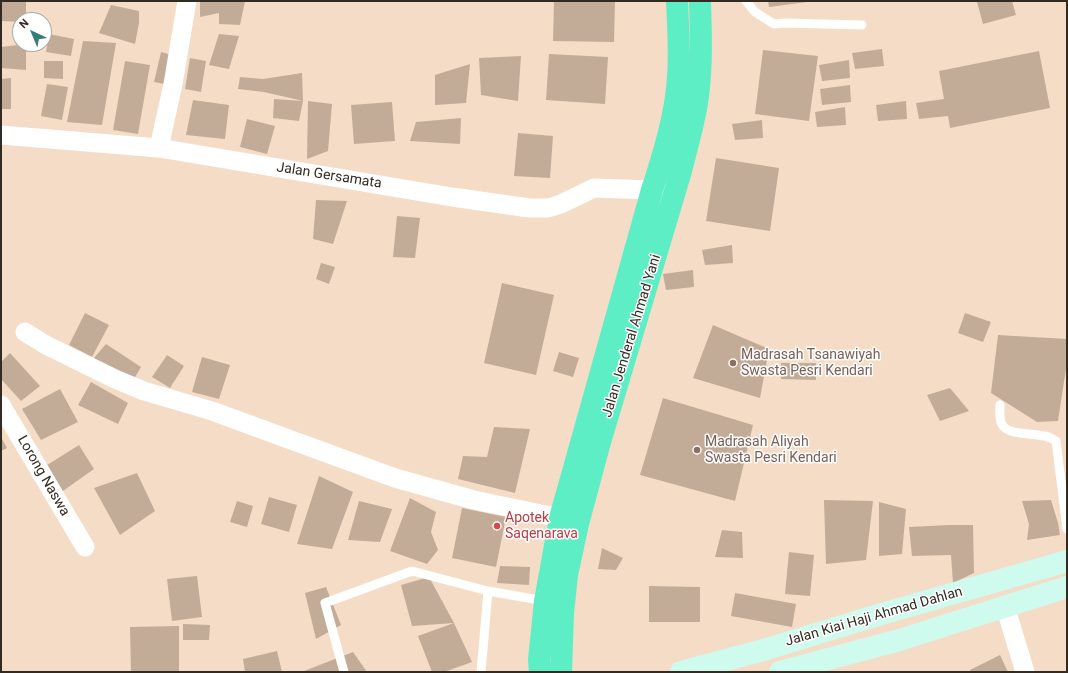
<!DOCTYPE html>
<html>
<head>
<meta charset="utf-8">
<style>
  body { margin:0 }
  #map { position:relative; width:1068px; height:673px; overflow:hidden; background:#f5dcc6; font-family:Roboto,sans-serif }
  canvas { display:block }
  .frame { position:absolute; inset:0; border:2px solid #332a21; pointer-events:none }
  .north { position:absolute; left:12px; top:12px; width:40px; height:40px; box-sizing:border-box; background:#fff; border:1px solid #adaaa6; border-radius:50%; rotate:316deg; font-size:11px; font-weight:700; line-height:16px; text-align:center; color:#332a21 }
  .north::after { content:''; display:block; margin:auto; width:14px; height:18px; background:#367e79; clip-path:polygon(50% 0,100% 100%,50% 72%,0 100%) }
</style>
</head>
<body>
<div id="map">
<canvas width="1068" height="673"></canvas>
<div class="frame"></div>
<div class="north">N</div>
</div>
<script>
const context = document.querySelector('canvas').getContext('2d');
context.lineJoin = 'round';
function paint(path, color) {
  context.fillStyle = color;
  context.fill(path, 'evenodd');
}
function trace(path, color, width, dash) {
  context.strokeStyle = color;
  context.lineWidth = width;
  context.lineCap = dash ? 'butt' : 'round';
  context.setLineDash(dash || []);
  context.stroke(path);
}
function write(font, color, halo, rows, align = 'center') {
  context.font = font + ' Roboto,sans-serif';
  context.lineWidth = 3;
  context.setLineDash([]);
  context.textBaseline = 'middle';
  context.strokeStyle = halo;
  context.fillStyle = color;
  for (const [text, x, y, turn = 0] of rows) {
    context.save();
    context.translate(x, y);
    context.rotate((+turn || 0) * Math.PI / 180);
    context.textAlign = isNaN(turn) ? turn : align;
    if (halo) context.strokeText(text, 0, 0);
    context.fillText(text, 0, 0);
    context.restore();
  }
}
paint(new Path2D(`
  M1 1H26V20H20V22L1 21Z
  M200 1H245L240 25 219 24V13L200 17Z
  M554 1H615L614 42 553 41Z
  M768 1H807V2L769 7Z
  M979 1H1012L1016 15 983 24 977 2Z
  M111 5 139 11V23L135 44 99 33Z
  M49 34 74 39 71 56 46 52Z
  M219 34 239 36 229 69 209 65Z
  M83 41 116 43 102 125 67 122Z
  M26 44V70L1 68V47Z
  M882 49 884 66 855 69 852 53Z
  M763 50 818 56 809 121 755 114Z
  M1039 51 1050 108 950 128 948 116 919 119 916 103 944 99 939 71Z
  M161 52 176 56 170 85 154 82Z
  M549 54 608 57 605 104 546 100Z
  M521 56 518 101 481 95 479 58Z
  M190 58 206 61 201 92 185 89Z
  M849 60 850 78 822 81 819 65Z
  M44 61H63V79L44 78Z
  M125 61 150 65 138 134 113 130Z
  M470 64 466 103 435 105V75Z
  M302 73 303 101 264 92 238 89 240 77 263 79Z
  M11 78V109H1V79Z
  M47 84 68 87 62 120 41 116Z
  M850 85 851 102 822 105 820 89Z
  M274 99 303 101 299 121 273 118Z
  M193 100 229 105 225 139 186 135Z
  M308 101 332 104 328 151 307 159Z
  M906 101 907 119 878 121 876 105Z
  M392 102 395 141 354 144 351 105Z
  M845 107 846 125 817 127 815 112Z
  M461 118 460 144 410 141 416 122Z
  M247 119 275 126 267 154 240 147Z
  M762 120 763 138 735 140 732 124Z
  M518 133 553 136 550 178 514 176Z
  M716 158 779 168 770 231 706 221Z
  M316 200 347 201 333 244 313 239Z
  M397 216 420 218 415 258 393 257Z
  M732 245 733 263 705 265 702 250Z
  M321 263 335 267 329 284 316 279Z
  M693 270 694 287 666 290 663 274Z
  M502 283 554 295 536 375 484 363Z
  M85 313 109 325 92 357 69 345Z
  M965 313 991 322 983 342 958 333Z
  M713 325 769 349 760 398 693 378Z
  M998 335 1067 339V362L1058 421 1037 422 991 393Z
  M106 344 141 367 131 384 93 359Z
  M559 352 579 358 573 377 553 371Z
  M10 353 40 386 21 401 1 379V362Z
  M167 355 184 366 170 388 152 377Z
  M202 357 230 365 219 399 192 392Z
  M781 363H816V380L781 379Z
  M91 382 128 403 118 424 78 405Z
  M950 388 969 411 940 421 927 395Z
  M60 389 78 422 41 440 22 409Z
  M663 398 753 425 735 501 640 475Z
  M494 427 530 429 515 493 458 479 463 456 487 457Z
  M1 437 7 448 1 451Z
  M79 445 94 469 60 493 44 467Z
  M137 473 155 511 120 535 94 488Z
  M319 476 353 492 332 549 297 544Z
  M269 497 297 505 289 532 261 524Z
  M410 498 436 512 431 532 438 550 427 564 390 551Z
  M824 500 873 501 866 560 826 564Z
  M1051 500 1058 523 1060 535 1027 540 1029 524 1022 501Z
  M237 501 253 506 247 527 230 522Z
  M359 501 392 509 380 542 348 540Z
  M879 502 906 509 902 554 879 556Z
  M462 508 506 517 496 567 452 558Z
  M949 525H973L974 573 953 583 951 555 912 556 909 527Z
  M722 530 742 532 743 558 715 557Z
  M602 548 623 558 616 570 598 569Z
  M789 552 814 555 810 596 785 594Z
  M500 566 530 567 529 585 497 583Z
  M197 576 202 617 172 621 167 579Z
  M429 577 454 623 472 662 444 672H432L418 636 454 623 412 626 401 585Z
  M649 586 700 587V622H649Z
  M326 587 341 625 316 639 305 593Z
  M735 593 796 604 792 627 731 616Z
  M183 624 210 625 209 640H183Z
  M179 626V672H131L130 627Z
  M277 651 282 672H245L243 659Z
  M353 652 367 672H306L304 671Z
  M1000 655 1008 672H971L970 670Z`), '#c3ac97');
trace(new Path2D(`
  M746 1 755 12 774 24 785 23 862 25
  M1000 405C1000 412 999 421 1003 426 1012 438 1043 430 1056 441L1067 529
  M488 591 545 601
  M344 672 325 603 412 571 488 591 481 672`), '#fff', 9);
trace(new Path2D(`
  M1 135 159 148 452 197 529 208H548L561 204 594 188 652 190 674 194
  M159 148 173 84 187 1
  M25 332 46 345 115 379 144 391 212 411 395 478 474 500 560 518
  M1 405 85 547
  M1005 606 1025 672`), '#fff', 19);
trace(new Path2D(`
  M681 672 760 651 878 615 1067 561
  M780 672 896 641 1067 587`), '#cffaee', 22);
trace(new Path2D(`
  M540 672 539 660 545 601 560 518 652 190C663 156 676 114 678 77 680 52 678 26 677 1
  M561 672 563 613 567 575 578 524 600 442 681 171C687 146 695 121 698 96 702 65 701 33 700 1`), '#5eeec5', 22);
for (const [x, y, r, color] of [
  [733,363,4,"#8d6e63"],
  [697,450,4,"#8d6e63"],
  [497,526,4,"#e0444e"]
]) {
  const dot = new Path2D();
  dot.arc(x, y, r, 0, 2 * Math.PI);
  context.fillStyle = color;
  context.fill(dot);
  trace(dot, '#fff', 1.5);
}
write('14px', '#332a21', '#fff', [
  ["Jalan Gersamata",329,176,9],
  ["Jalan Jenderal Ahmad Yani",632,336,-73],
  ["Lorong Naswa",43,476,60],
  ["Jalan Kiai Haji Ahmad Dahlan",874,617,-16]
]);
write('14px', '#785e54', '#fff', [
  ["Madrasah Tsanawiyah",741,355],
  ["Swasta Pesri Kendari",741,371],
  ["Madrasah Aliyah",705,442],
  ["Swasta Pesri Kendari",705,458]
], 'left');
write('14px', '#be3a42', '#fff', [
  ["Apotek",505,518],
  ["Saqenarava",505,534]
], 'left');
</script>
</body>
</html>
